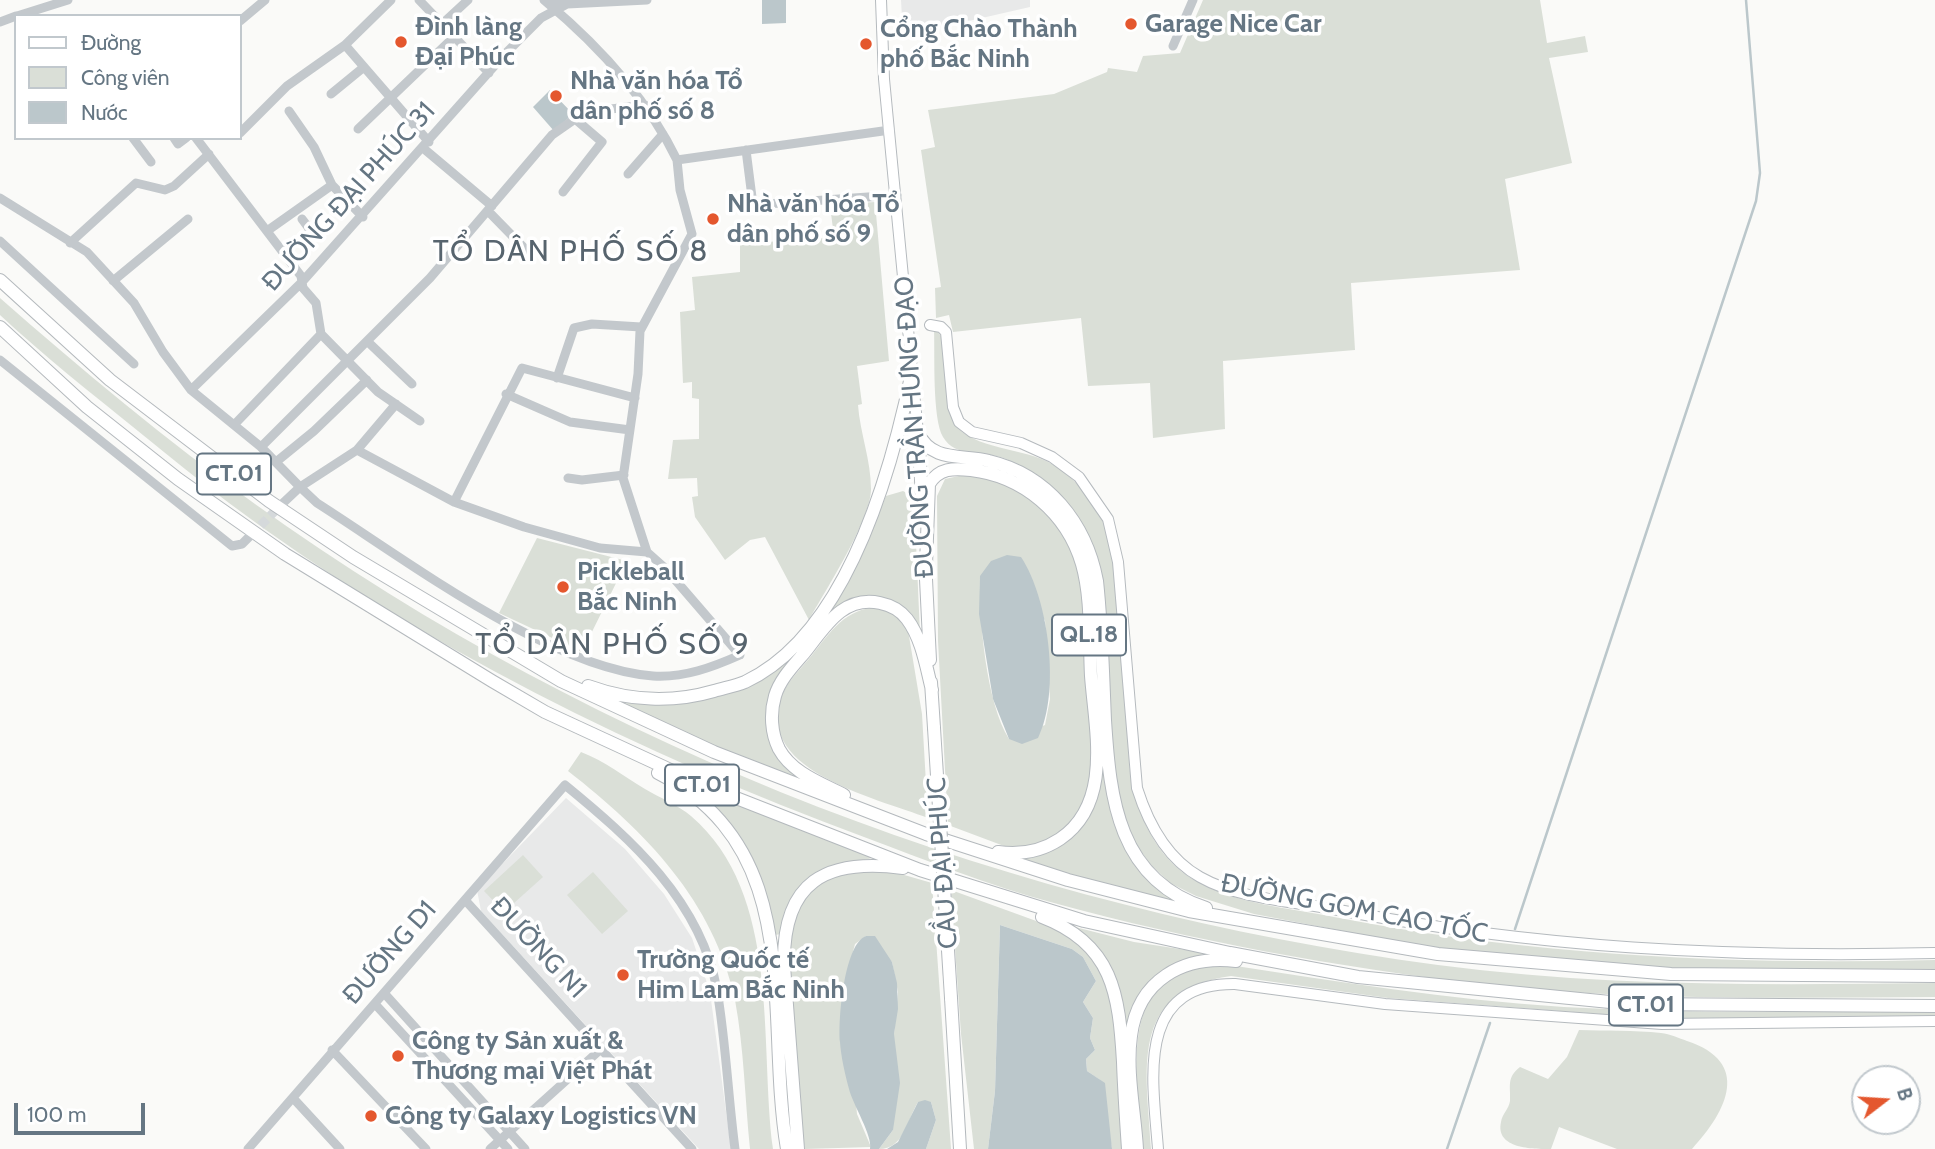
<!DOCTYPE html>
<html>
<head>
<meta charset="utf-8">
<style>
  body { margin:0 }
  #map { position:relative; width:1935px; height:1149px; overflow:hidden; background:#fafaf8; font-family:Cabin,sans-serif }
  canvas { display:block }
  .legend { position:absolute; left:14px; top:14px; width:228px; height:126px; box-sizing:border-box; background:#fff; border:2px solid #c1c8cd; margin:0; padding:9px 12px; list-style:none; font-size:21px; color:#657683 }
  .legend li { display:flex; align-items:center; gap:14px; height:35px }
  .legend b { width:35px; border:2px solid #c1c8cd }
  .north { position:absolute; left:1851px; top:1065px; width:70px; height:70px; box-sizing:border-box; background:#fff; border:2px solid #c1c8cd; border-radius:50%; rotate:73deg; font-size:19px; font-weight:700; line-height:28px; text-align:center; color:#657683 }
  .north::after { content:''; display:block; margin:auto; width:24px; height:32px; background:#e4572e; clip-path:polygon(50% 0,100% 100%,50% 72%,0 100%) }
  .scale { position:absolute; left:14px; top:1103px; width:131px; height:32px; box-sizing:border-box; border:4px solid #657683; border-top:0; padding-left:9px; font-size:21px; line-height:24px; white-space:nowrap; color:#657683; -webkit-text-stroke:5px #fff; paint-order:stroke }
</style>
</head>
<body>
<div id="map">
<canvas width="1935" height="1149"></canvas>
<ul class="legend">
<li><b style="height:9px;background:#fff"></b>Đường</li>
<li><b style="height:19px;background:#dadfd7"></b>Công viên</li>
<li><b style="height:19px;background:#bbc7cb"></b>Nước</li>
</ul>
<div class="north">B</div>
<div class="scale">100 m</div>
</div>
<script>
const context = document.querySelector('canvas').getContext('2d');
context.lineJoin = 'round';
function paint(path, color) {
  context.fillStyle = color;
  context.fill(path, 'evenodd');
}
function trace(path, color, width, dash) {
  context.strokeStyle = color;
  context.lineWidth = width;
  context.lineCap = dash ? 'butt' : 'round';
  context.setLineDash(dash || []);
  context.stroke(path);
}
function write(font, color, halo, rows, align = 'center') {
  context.font = font + ' Cabin,sans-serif';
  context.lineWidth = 7;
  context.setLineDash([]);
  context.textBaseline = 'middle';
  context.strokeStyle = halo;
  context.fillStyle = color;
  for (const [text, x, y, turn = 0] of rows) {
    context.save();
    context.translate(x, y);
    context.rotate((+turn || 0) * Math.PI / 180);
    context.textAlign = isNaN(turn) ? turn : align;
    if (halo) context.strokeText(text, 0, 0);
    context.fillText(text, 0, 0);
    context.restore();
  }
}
paint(new Path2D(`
  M901 0H1030V7L903 36Z
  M566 798 625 849 664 894 692 938 710 992 731 1149H699L481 911 477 890Z`), '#e8e9e9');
paint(new Path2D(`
  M1203 0H1540L1547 43 1585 36 1588 52 1549 58 1572 163 1505 179 1520 270 1351 283 1355 350 1223 361 1225 429 1153 438 1150 383 1088 386 1081 318 953 332 949 315 936 318 935 288 941 287 921 150 935 147 928 110 1054 94 1107 72 1108 68 1137 72 1143 56 1180 53Z
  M875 202 889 361 857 366 862 404 858 405C860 433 871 460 871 489 871 520 825 591 809 620L765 537 750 540 725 560 695 517 692 497 698 496 697 478 668 479 673 440 699 439V399L692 398V382L683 383 680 312 695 310 692 277 740 272V244L834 237 830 205Z
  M0 298C82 370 166 440 255 504 602 753 1016 909 1438 965 1603 987 1769 985 1935 983V997C1783 998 1631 1001 1480 984 1337 967 1193 941 1054 903 990 886 926 860 864 837 643 755 418 645 229 503 198 480 168 455 138 431 91 393 44 356 0 315Z
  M934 330C957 339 941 403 955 424 971 449 1026 448 1052 464 1075 478 1097 502 1106 528 1117 558 1116 592 1118 623 1122 673 1127 722 1130 772 1138 815 1155 858 1196 881 1236 904 1289 908 1334 917 1532 956 1733 965 1935 960V969L1689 970 1427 947 1254 914 1196 896 1170 883 1150 864 1133 840 1116 793 1095 554C1078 509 1050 479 1006 459 985 450 956 459 943 437 932 418 935 354 934 330Z
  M968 474 1011 485 1041 504 1068 538 1082 583 1093 779 1074 823 1037 846H1004L948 825 938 641 937 496 945 479ZM980 576 1045 620 1050 699 1045 725 1009 739C986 702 979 620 980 576Z
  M903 491 914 497 920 634 890 600 827 616 861 553 886 496Z
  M537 538 627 561 582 652 499 613Z
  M878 607 900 618 908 630 922 714 928 818C877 798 744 769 785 689 792 677 803 666 812 655 831 631 845 609 878 607Z
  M806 642 768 721 801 779 689 736 614 701 713 696Z
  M1100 734C1107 815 1112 857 1183 905L1014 860C1097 841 1098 810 1100 734Z
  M581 752C605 761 623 776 645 789 660 798 678 805 691 816 782 894 759 1042 773 1149H750C745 1100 744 1048 735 1000 714 901 645 831 568 771Z
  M690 784 872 858 825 870 781 934 775 935C767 872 734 827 690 784Z
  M523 855 543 877 504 912 484 891Z
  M887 870 932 883 951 1149H926L936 1120 931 1102H918C907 1120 904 1149 879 1149L893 1130 894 1034 898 992 892 962 866 936 855 944 845 982 857 1114 871 1147 805 1149C797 1113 798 1073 795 1036 791 983 773 897 839 874 853 869 873 871 887 870Z
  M593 872 628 911 602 934 567 895Z
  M951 890 1061 930 1089 951 1112 994 1123 1149H1112L1100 1080 1087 1071 1086 1059 1095 1050 1090 1038 1093 1018 1083 1002 1096 981 1083 957 1072 949 1000 925 995 1091 988 1149H974L961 1034Z
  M1075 927 1134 942 1206 953 1172 966 1160 974 1127 1039C1122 1005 1102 949 1075 927Z
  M1223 964C1335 981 1450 1000 1564 1007 1687 1014 1812 1012 1935 1010V1017L1755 1020 1640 1017 1388 998 1231 976C1127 991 1147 1070 1151 1149H1143C1139 1097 1117 991 1186 970 1197 967 1211 966 1223 964Z
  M1579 1030C1606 1031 1634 1030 1661 1033 1670 1034 1679 1038 1687 1041 1751 1062 1728 1110 1692 1149H1617L1559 1127 1551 1149C1533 1149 1495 1149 1501 1122 1502 1114 1509 1109 1510 1101 1511 1086 1506 1078 1520 1067L1548 1079 1567 1057Z`), '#dadfd7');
paint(new Path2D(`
  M762 0H786V23L762 24Z
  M550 90 573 114 554 131 533 107Z
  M1007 555 1021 557C1049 599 1061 693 1038 738L1022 744 1009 739 993 699 979 614 980 576 991 561Z
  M1000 925 1072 949 1083 957 1096 981 1083 1002 1093 1018 1090 1038 1095 1050 1086 1059 1087 1071 1105 1083 1112 1149H988L995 1091Z
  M866 936H875L892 962 897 983 898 1009 894 1034 900 1083 893 1130 879 1149H870C873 1136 853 1105 849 1089 845 1074 841 1057 840 1042 838 1020 844 944 866 936Z
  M925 1100 931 1102 936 1120 926 1149H887L898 1142 918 1102Z`), '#bbc7cb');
trace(new Path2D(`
  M1515 929 1756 201 1760 173 1746 0
  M1447 1149 1490 1023`), '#bbc7cb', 2.5);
trace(new Path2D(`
  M251 535 282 504`), '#d5d9db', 9, [9, 4.5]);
const major = new Path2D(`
  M881 0 884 79 918 433
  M930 325 941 327 946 332 953 407 959 422 972 432 1021 443 1052 457 1079 477 1108 519 1118 562 1137 788C1148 823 1166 858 1200 877 1239 899 1290 901 1333 909 1537 948 1728 958 1935 953
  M1158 1149C1153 1081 1134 983 1235 984L1385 1004 1662 1024 1935 1021`);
const highway = new Path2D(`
  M0 280 110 380 269 501 353 557 561 681 714 752 926 834 1068 880 1189 911 1438 954 1671 974 1935 976
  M0 327 87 407 178 479 285 554 492 681 545 712 703 785 920 870 1084 921 1230 953 1358 977 1630 1004 1935 1006
  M918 433C932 463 963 454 989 461 1048 475 1086 523 1097 581 1102 627 1103 674 1105 720 1110 799 1118 880 1206 908
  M918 434 922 496
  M925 559 930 660
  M926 565 929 484C939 468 953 468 971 470 1023 476 1067 513 1082 564 1092 599 1089 640 1091 676 1095 730 1113 803 1060 839 1042 851 1020 855 998 852
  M931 682 934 728
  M588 686C629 701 673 703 714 691 724 688 735 686 745 682 847 634 891 473 912 372
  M658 773C808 850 764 1013 787 1149
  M844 795C821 783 792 773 779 749 771 733 770 713 775 696 780 679 794 665 805 652 825 627 843 595 880 603 890 605 900 610 907 619 922 639 926 666 932 690
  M1042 917C1113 944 1119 994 1123 1062 1124 1091 1126 1120 1128 1149
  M951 998 960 1149
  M798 1149 784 966C782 881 826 858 903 868
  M1137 1149C1135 1113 1126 1072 1131 1036 1138 980 1183 955 1236 961`);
trace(major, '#b5babe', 12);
trace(highway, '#b4b9bd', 14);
trace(new Path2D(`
  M419 0 489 73
  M544 0C597 44 647 98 677 160L890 130
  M550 0 567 4 647 0
  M17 16 68 0
  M240 21 265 0
  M0 22 16 16
  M442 24 468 0
  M345 45 429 142
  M1173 46 1193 0
  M331 94 364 67
  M289 111 314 147 332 185 363 217
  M358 129 454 37
  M240 133 287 86 345 45 391 0
  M133 138 151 162
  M174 138 178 144 186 138
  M196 138 301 276 303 288 316 303 321 334 378 392 420 421
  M423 148 492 206
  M746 150 753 205
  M628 174 663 134
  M563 192 602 142 574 118
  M0 198 87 252 134 303 163 352 191 390 261 447 300 487 357 450 454 502 524 527 600 548 647 552 665 568 740 655C713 667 684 678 653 676 549 668 405 559 317 503L300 487 283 503
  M738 206 897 195
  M488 211 530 254
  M267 231 332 185
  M0 241 134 364
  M70 243 136 183 165 190 174 186 209 154
  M283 252 311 231 302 219
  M113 281 188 219
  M367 341 412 384
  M0 360 232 546 242 544 251 535
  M557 378 574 328 592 324 641 327
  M191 390 302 282 505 54 541 18 567 4
  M506 394 570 422 630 430
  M234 425 321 334
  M261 447 430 278 552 135 585 112 645 105
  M357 450 396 404
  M276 462 314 431 367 380
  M568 478 582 480 624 475
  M454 502 522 368 635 398
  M647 552 623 478 638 374 640 331 692 234 680 190 677 160
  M465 900 692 1149
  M384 993 525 1149
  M375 1004 508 1149
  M332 1050 426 1149
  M293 1098 340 1149
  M248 1149 565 785C631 839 701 901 717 990 726 1043 728 1096 735 1149
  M490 1149 601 1049`), '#c3c8cc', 9);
trace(major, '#fff', 10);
trace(highway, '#fff', 12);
const highwayBridge = new Path2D(`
  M934 728 951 998`);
trace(highwayBridge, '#b4b9bd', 14, []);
trace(highwayBridge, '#fff', 12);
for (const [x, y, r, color] of [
  [1131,24,7,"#e4572e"],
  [401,42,7,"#e4572e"],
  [866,44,7,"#e4572e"],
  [556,96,7,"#e4572e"],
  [713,219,7,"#e4572e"],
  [563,587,7,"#e4572e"],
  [623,975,7,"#e4572e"],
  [398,1056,7,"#e4572e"],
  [371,1116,7,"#e4572e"]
]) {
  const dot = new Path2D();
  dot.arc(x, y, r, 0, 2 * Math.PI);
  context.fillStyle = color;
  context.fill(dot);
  trace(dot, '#fff', 2.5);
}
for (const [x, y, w] of [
  [234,474,74],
  [1089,635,74],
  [702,785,74],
  [1646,1005,74]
]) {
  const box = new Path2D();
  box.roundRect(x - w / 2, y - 20.5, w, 41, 5);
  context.fillStyle = '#fff';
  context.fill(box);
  trace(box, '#657683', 2);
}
write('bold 24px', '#657683', null, [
  ["CT.01",234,474],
  ["QL.18",1089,635],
  ["CT.01",702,785],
  ["CT.01",1646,1005]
]);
write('bold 26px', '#657683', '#fff', [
  ["Garage Nice Car",1145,24],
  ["Đình làng",415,27],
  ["Đại Phúc",415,57],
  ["Cổng Chào Thành",880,29],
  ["phố Bắc Ninh",880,59],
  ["Nhà văn hóa Tổ",570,81],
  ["dân phố số 8",570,111],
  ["Nhà văn hóa Tổ",727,204],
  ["dân phố số 9",727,234],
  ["Pickleball",577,572],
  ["Bắc Ninh",577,602],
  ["Trường Quốc tế",637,960],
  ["Him Lam Bắc Ninh",637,990],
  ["Công ty Sản xuất &",412,1041],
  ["Thương mại Việt Phát",412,1071],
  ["Công ty Galaxy Logistics VN",385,1116]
], 'left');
write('26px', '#657683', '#fff', [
  ["ĐƯỜNG ĐẠI PHÚC 31",349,197,-48],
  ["ĐƯỜNG TRẦN HƯNG ĐẠO",915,427,-94],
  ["CẦU ĐẠI PHÚC",943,863,-94],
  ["ĐƯỜNG GOM CAO TỐC",1354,909,11],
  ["ĐƯỜNG N1",538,948,47],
  ["ĐƯỜNG D1",390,953,-49]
]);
context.letterSpacing = '2px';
write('30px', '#57646e', '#fff', [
  ["TỔ DÂN PHỐ SỐ 8",571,252],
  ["TỔ DÂN PHỐ SỐ 9",613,645]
]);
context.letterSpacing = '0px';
</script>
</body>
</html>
